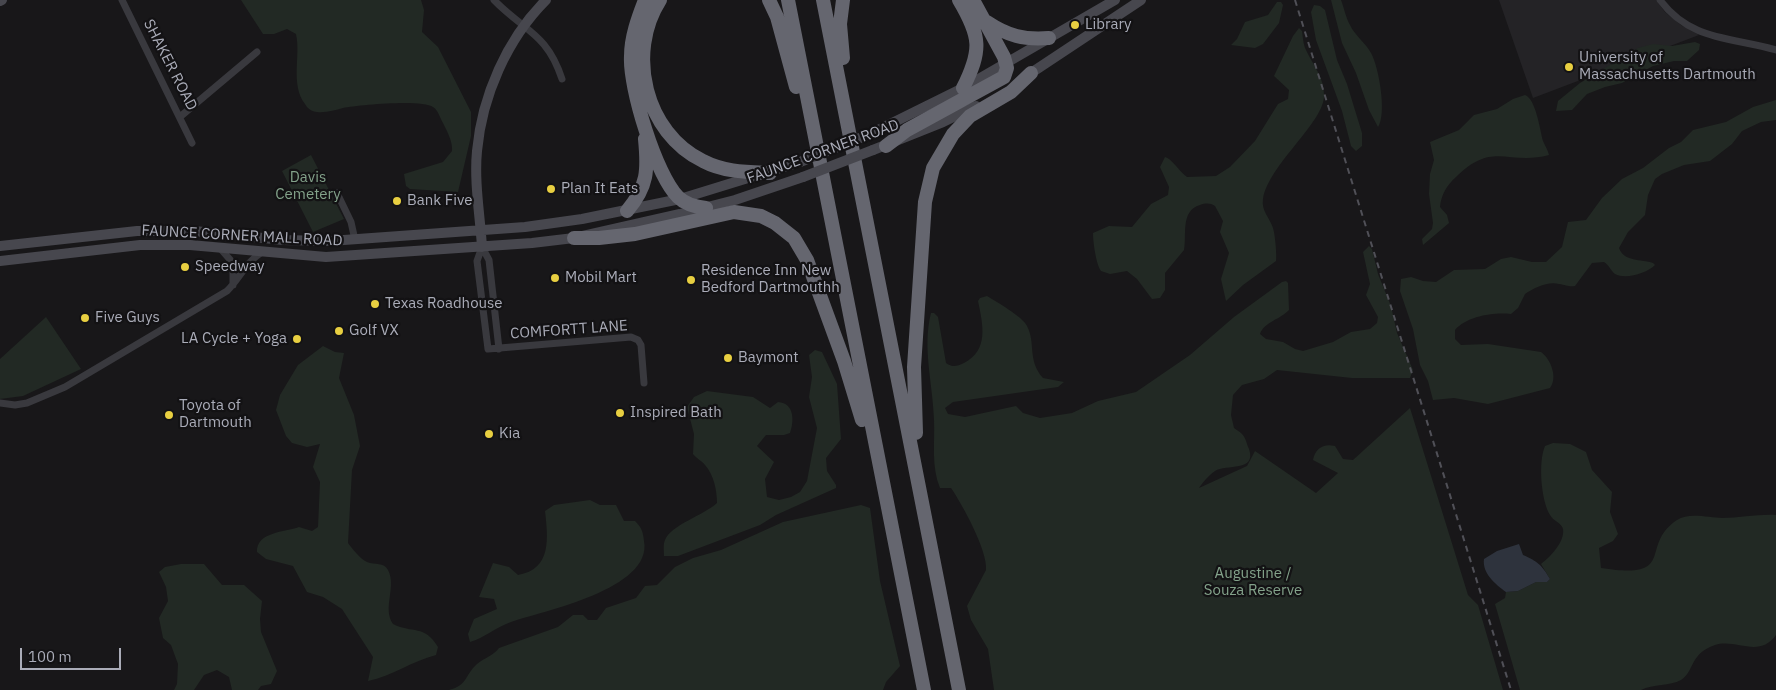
<!DOCTYPE html>
<html>
<head>
<meta charset="utf-8">
<style>
  body { margin:0 }
  #map { position:relative; width:1776px; height:690px; overflow:hidden; background:#181719; font-family:"IBM Plex Sans",sans-serif }
  canvas { display:block }
  .scale { position:absolute; left:20px; top:648px; width:101px; height:22px; box-sizing:border-box; border:2px solid #aaacb8; border-top:0; padding-left:6px; font-size:15px; line-height:18px; white-space:nowrap; color:#aaacb8; -webkit-text-stroke:4px #131214; paint-order:stroke }
</style>
</head>
<body>
<div id="map">
<canvas width="1776" height="690"></canvas>
<div class="scale">100 m</div>
</div>
<script>
const context = document.querySelector('canvas').getContext('2d');
context.lineJoin = 'round';
function paint(path, color) {
  context.fillStyle = color;
  context.fill(path, 'evenodd');
}
function trace(path, color, width, dash) {
  context.strokeStyle = color;
  context.lineWidth = width;
  context.lineCap = dash ? 'butt' : 'round';
  context.setLineDash(dash || []);
  context.stroke(path);
}
function write(font, color, halo, rows, align = 'center') {
  context.font = font + ' "IBM Plex Sans",sans-serif';
  context.lineWidth = 4.5;
  context.setLineDash([]);
  context.textBaseline = 'middle';
  context.strokeStyle = halo;
  context.fillStyle = color;
  for (const [text, x, y, turn = 0] of rows) {
    context.save();
    context.translate(x, y);
    context.rotate((+turn || 0) * Math.PI / 180);
    context.textAlign = isNaN(turn) ? turn : align;
    if (halo) context.strokeText(text, 0, 0);
    context.fillText(text, 0, 0);
    context.restore();
  }
}
paint(new Path2D(`
  M1499 0H1656L1665 12 1681 25 1699 35 1533 98Z`), '#242326');
paint(new Path2D(`
  M241 0H421L424 10 422 32 438 47 471 112V136L458 192 410 189 406 186 404 174 443 162 452 151C453 142 447 131 443 123 440 118 438 110 433 107 422 99 358 105 343 108 335 110 326 113 317 112 312 112 307 108 305 104 290 84 301 56 296 34L287 29 274 34H263Z
  M1331 0H1341C1344 8 1346 18 1350 25 1355 36 1366 43 1371 53 1379 67 1387 114 1378 127L1369 110 1356 73 1342 43Z
  M1277 2H1281L1283 5 1279 23 1263 44 1255 48 1231 45 1237 39 1245 22 1268 15Z
  M1314 5 1320 6 1325 10 1337 60 1347 84 1362 133V146L1356 151 1351 146 1342 111 1316 40 1311 12Z
  M1299 28 1302 31C1303 37 1303 44 1306 50 1313 65 1324 77 1324 95 1325 122 1269 164 1263 199 1261 211 1270 218 1273 228 1275 234 1277 255 1276 261L1243 285 1226 301 1221 279 1229 253 1220 232 1223 221 1215 206C1210 203 1206 203 1200 205 1180 211 1187 235 1184 250L1165 273V290L1160 298 1152 299 1137 279 1127 271 1110 274 1101 271C1096 264 1093 242 1093 233L1109 226 1132 227 1151 204 1168 195 1169 187 1160 167 1165 157C1171 158 1180 172 1187 177L1216 176 1230 167 1255 141 1278 104 1288 99 1289 90 1274 76 1293 36Z
  M1695 42 1700 44 1699 50 1687 61H1674L1653 66 1622 83 1605 87 1587 94 1572 110 1556 111 1558 101 1580 83 1638 48 1653 44 1672 46Z
  M1525 95C1536 99 1540 130 1543 141 1545 146 1548 150 1549 155 1508 166 1493 140 1456 177 1447 185 1441 195 1440 207L1447 215 1449 223 1423 245 1422 239 1432 229 1433 223 1429 194 1430 174 1434 160 1430 142 1459 130 1474 115 1497 109 1513 99Z
  M1776 100V120L1761 122 1742 131 1732 144 1710 161 1684 165 1662 174 1655 179 1648 195 1645 215 1628 232 1619 248C1624 262 1641 259 1653 263L1655 265C1647 273 1626 280 1615 274 1611 271 1609 265 1604 262L1592 263 1575 286C1569 287 1566 285 1559 284 1548 281 1534 288 1525 294L1518 308 1511 314C1494 312 1467 316 1455 330V339L1461 345 1488 344 1541 352C1551 359 1558 378 1550 388L1488 404 1454 398 1433 400 1428 381 1420 365 1413 329 1400 291 1401 279 1411 277 1423 281 1436 282 1454 270 1485 269 1501 259 1511 257 1532 262H1546L1562 247 1568 222 1586 220 1602 198 1622 179 1643 168 1669 148 1681 142 1693 130 1726 122 1753 107Z
  M311 155 344 219 313 232 282 171Z
  M1369 246 1372 249 1378 274 1391 306 1397 333 1413 370 1410 378H1352L1277 370 1264 379 1242 385 1233 395 1231 415 1234 428C1246 436 1244 436 1249 449 1257 472 1226 464 1215 471 1210 474 1202 483 1199 488L1247 466 1255 451 1316 493 1338 473 1313 460C1315 448 1324 443 1335 446L1343 459 1353 460 1410 408 1468 595 1478 605 1503 690H994L988 649 971 620 967 606 986 570C988 551 962 504 951 488H940C931 466 935 443 934 420 933 384 922 348 931 313H934L938 317 946 363C953 368 957 366 964 363 989 350 983 325 978 301L980 298 987 296C997 302 1023 317 1027 326 1036 343 1027 360 1043 378L1064 382 1058 387 953 402 945 408 948 414 965 417 1016 406 1023 413 1040 418 1072 413 1098 401 1136 392 1190 355 1234 317 1282 282 1286 281 1288 283 1289 310C1281 319 1264 322 1260 334L1266 339 1283 342 1295 349 1303 351 1333 342 1351 332 1370 329 1377 323 1378 317 1366 295 1370 284 1363 252Z
  M46 317 81 369 23 396 0 399V359Z
  M323 346 335 352 344 353 339 378 354 415 360 446 352 470 348 543C352 548 360 559 367 562 375 565 384 562 388 570 397 587 382 608 393 624 413 634 424 624 438 647L436 655C412 661 392 676 368 681L373 657 342 609 323 597 307 592 293 566 266 559 257 552C256 532 285 532 299 527L312 531 318 527 320 482 313 467 320 444 307 447 292 443 286 436 276 410 280 395 298 365Z
  M815 350 822 352 837 384 841 439 826 458 827 471 836 485V488L776 515 760 525 678 556H664C664 551 663 544 665 540 671 525 704 515 717 503 717 491 714 475 705 465 702 461 697 459 693 454L694 434 687 407 694 397 707 391 753 397 770 408 778 402C795 403 794 422 790 433L784 435H766L757 446 774 462 765 479 767 497 779 500 791 497 800 492 807 481 817 428 809 397 812 377 809 355Z
  M1553 443 1570 444 1586 452 1592 470 1612 492 1610 512 1618 534 1613 541 1599 548 1601 568C1679 580 1638 546 1677 520 1689 512 1709 518 1722 518 1740 518 1758 514 1776 515V635C1759 659 1736 638 1715 645 1689 654 1695 671 1681 680 1670 686 1653 684 1641 690H1520L1495 604 1505 598 1506 592 1518 591 1536 582H1547L1550 579 1541 564C1550 557 1565 542 1563 529 1562 523 1553 521 1550 515 1541 500 1538 462 1545 446Z
  M590 500 600 505H616L624 521H635C642 528 643 532 644 541 653 589 543 611 511 622 496 627 484 638 470 642L468 634 474 619 497 609 494 599 479 597 493 563 509 567 518 575C552 569 548 538 545 511L554 505Z
  M861 505 870 508 880 581 900 666 886 682 883 690H449C468 685 464 676 477 664 484 658 493 656 499 648L558 627 573 615H583L588 620H597L606 608 636 598 645 586 657 585 675 567 693 558 721 550 783 522Z
  M181 564H204L222 585H244L262 601 260 619 261 632 277 671 271 684 261 686 258 690H232L229 677 217 670 204 675 194 690H174L177 684 178 664 171 645 163 638 159 618 168 601 166 587 159 572 165 567Z`), '#222924');
paint(new Path2D(`
  M1519 544 1523 555C1537 561 1542 565 1550 579L1547 582H1536L1518 591 1506 592C1495 584 1482 573 1484 559L1497 551Z`), '#2e333d');
trace(new Path2D(`
  M122 0 192 143
  M494 0C524 31 547 33 562 79
  M1660 0C1690 41 1732 37 1776 50
  M181 116 257 52
  M337 193 351 222 355 240
  M219 247 233 263V285
  M482 247 477 261 488 349 631 337 638 340 641 345 644 383
  M482 247 489 260 499 349
  M0 403 15 405 27 403 65 387 227 291C240 278 246 262 262 252`), '#39393e', 7);
trace(new Path2D(`
  M0 1 2 0
  M1025 77 1141 0
  M870 134 963 88 1115 0
  M873 150 943 122 976 106
  M0 246 137 231H194L283 240 330 241 525 227 582 219 680 199 800 162
  M482 247C480 215 474 182 477 151 482 96 507 39 546 0
  M0 261 140 245H190L326 257 532 243 574 238 680 214 735 200 803 177`), '#47474e', 10);
trace(new Path2D(`
  M645 0C638 18 631 37 631 56 629 87 656 175 678 197 686 205 696 207 706 208
  M660 0C626 53 645 133 703 161 724 172 746 172 770 173
  M769 0 777 17 796 87
  M788 0 924 690
  M823 0 959 690
  M959 0C981 37 982 50 963 88
  M987 22C1008 36 1024 40 1049 38
  M843 58 840 24 843 0
  M886 146 907 130 1004 77 1007 68 1004 57 973 0
  M627 211C648 186 648 170 645 139
  M574 238H599L635 234 734 212 761 216 775 223 794 238 807 260 844 361 862 420
  M916 433 914 367 925 202 933 168 953 134 970 116 1011 92 1031 73`), '#65666f', 14);
trace(new Path2D(`
  M1295 0 1511 690`), '#505057', 2, [6, 5]);
trace(new Path2D(`
  M800 162 870 134
  M803 177 873 150`), '#47474e', 10);
for (const [x, y, r, color] of [
  [1075,25,5,"#e8cf41"],
  [1569,67,5,"#e8cf41"],
  [551,189,5,"#e8cf41"],
  [397,201,5,"#e8cf41"],
  [185,267,5,"#e8cf41"],
  [555,278,5,"#e8cf41"],
  [691,280,5,"#e8cf41"],
  [375,304,5,"#e8cf41"],
  [85,318,5,"#e8cf41"],
  [339,331,5,"#e8cf41"],
  [297,339,5,"#e8cf41"],
  [728,358,5,"#e8cf41"],
  [620,413,5,"#e8cf41"],
  [169,415,5,"#e8cf41"],
  [489,434,5,"#e8cf41"]
]) {
  const dot = new Path2D();
  dot.arc(x, y, r, 0, 2 * Math.PI);
  context.fillStyle = color;
  context.fill(dot);
  trace(dot, '#131214', 2);
}
write('15px', '#aaacb8', '#131214', [
  ["Library",1085,25],
  ["University of",1579,58],
  ["Massachusetts Dartmouth",1579,75],
  ["Plan It Eats",561,189],
  ["Bank Five",407,201],
  ["Speedway",195,267],
  ["Residence Inn New",701,271],
  ["Bedford Dartmouthh",701,288],
  ["Mobil Mart",565,278],
  ["Texas Roadhouse",385,304],
  ["Five Guys",95,318],
  ["Golf VX",349,331],
  ["LA Cycle + Yoga",287,339,"right"],
  ["Baymont",738,358],
  ["Toyota of",179,406],
  ["Dartmouth",179,423],
  ["Inspired Bath",630,413],
  ["Kia",499,434]
], 'left');
write('15px', '#aaacb8', '#131214', [
  ["SHAKER ROAD",170,65,63],
  ["FAUNCE CORNER ROAD",823,152,-20],
  ["FAUNCE CORNER MALL ROAD",242,236,3],
  ["COMFORTT LANE",569,330,-4]
]);
write('15px', '#83a28a', '#131214', [
  ["Davis",308,178],
  ["Cemetery",308,195],
  ["Augustine /",1253,574],
  ["Souza Reserve",1253,591]
]);
</script>
</body>
</html>
